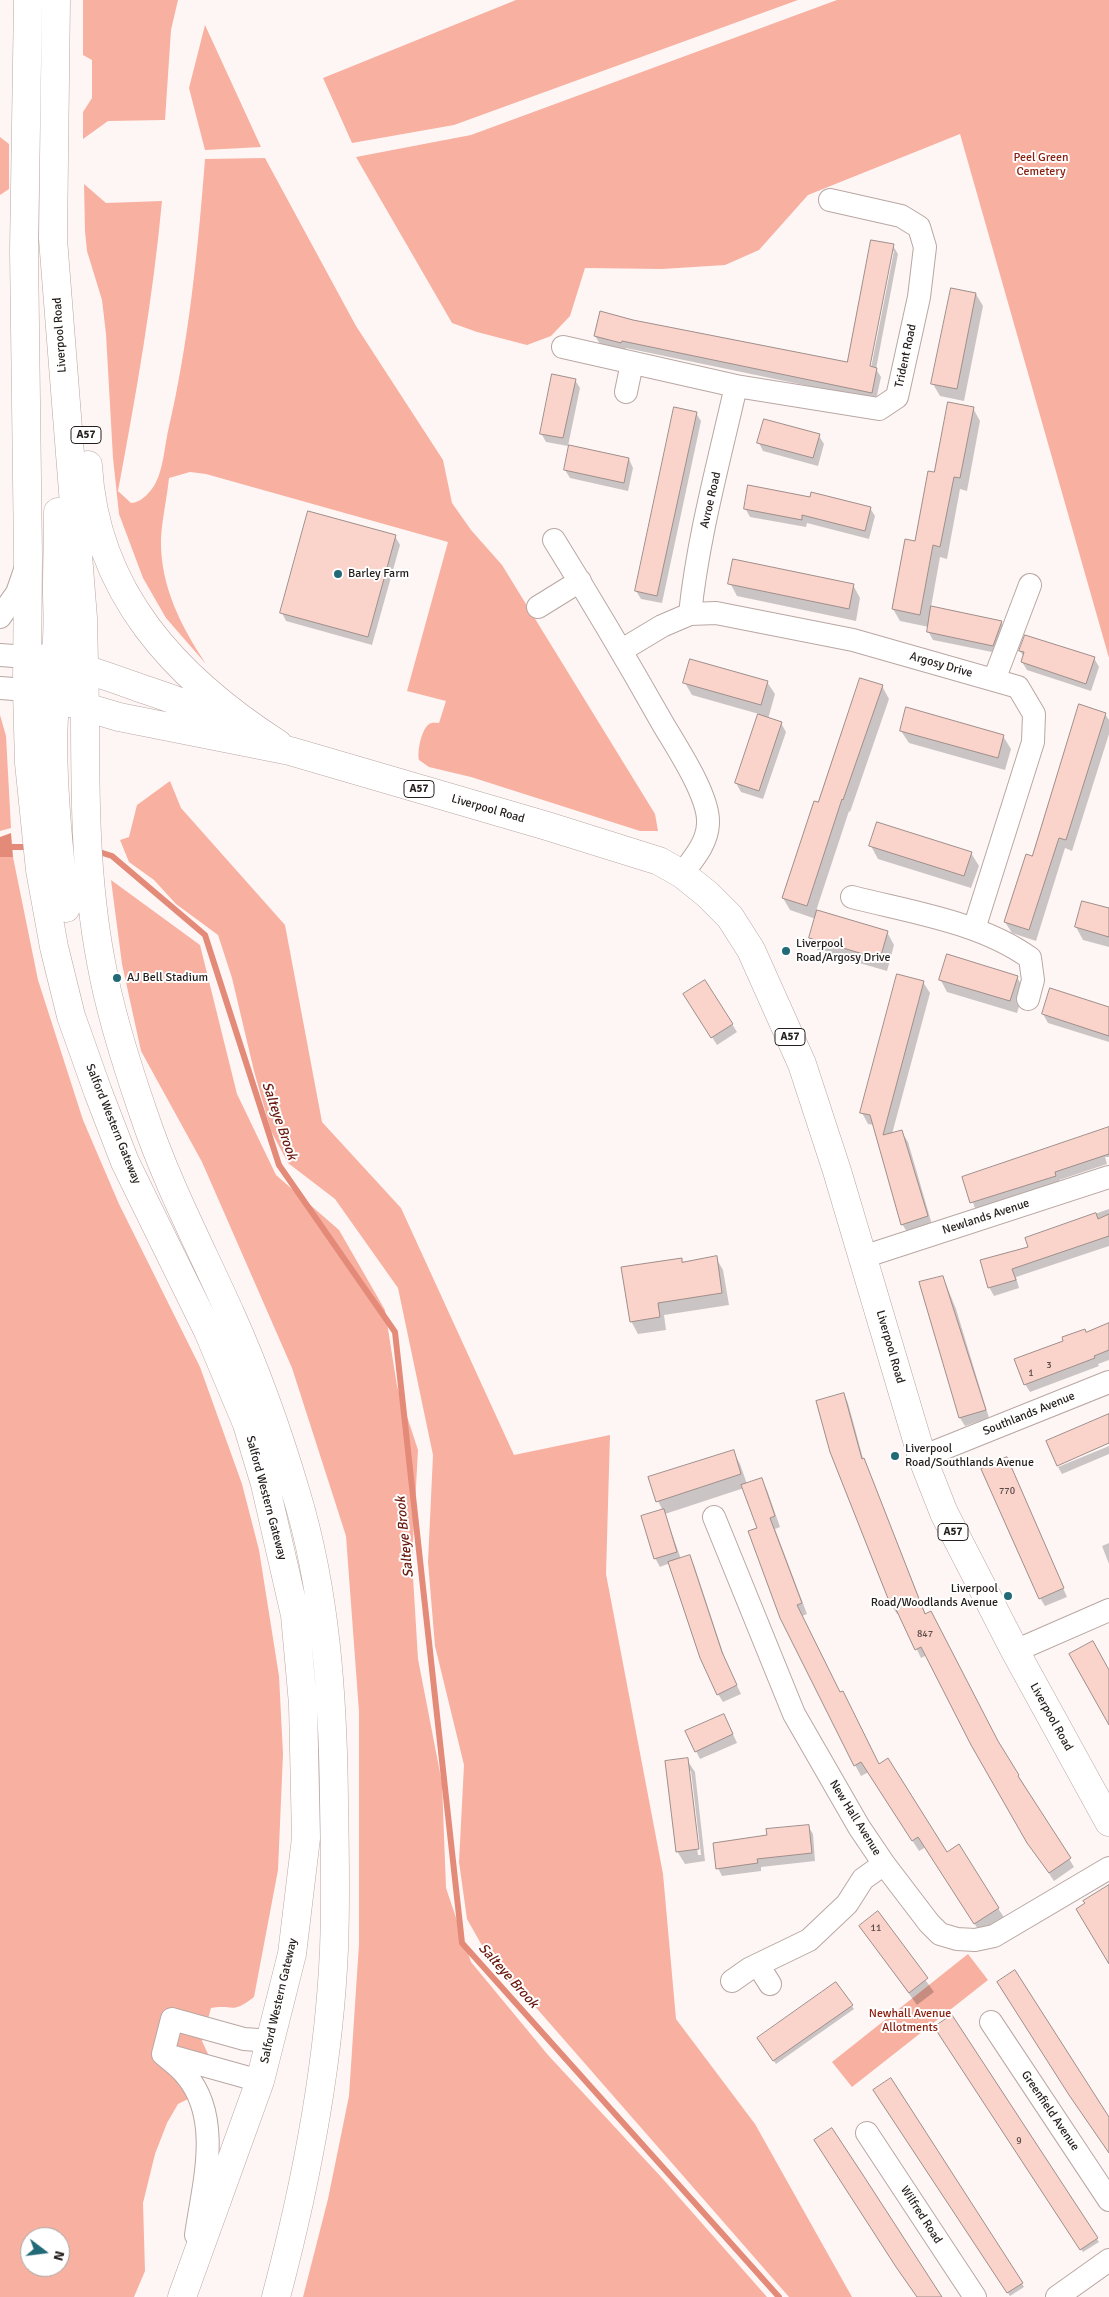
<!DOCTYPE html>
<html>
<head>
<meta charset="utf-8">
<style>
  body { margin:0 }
  #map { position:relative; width:1109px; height:2297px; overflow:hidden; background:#fef6f5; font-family:Signika,sans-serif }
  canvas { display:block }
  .north { position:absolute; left:20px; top:2227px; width:50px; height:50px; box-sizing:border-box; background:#fff; border:1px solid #a7a5a4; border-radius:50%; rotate:105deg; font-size:14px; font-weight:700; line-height:20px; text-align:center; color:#241e1c }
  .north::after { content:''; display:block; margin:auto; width:18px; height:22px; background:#226a77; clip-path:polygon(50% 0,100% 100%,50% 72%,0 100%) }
</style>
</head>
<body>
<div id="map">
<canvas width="1109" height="2297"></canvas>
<div class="north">N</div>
</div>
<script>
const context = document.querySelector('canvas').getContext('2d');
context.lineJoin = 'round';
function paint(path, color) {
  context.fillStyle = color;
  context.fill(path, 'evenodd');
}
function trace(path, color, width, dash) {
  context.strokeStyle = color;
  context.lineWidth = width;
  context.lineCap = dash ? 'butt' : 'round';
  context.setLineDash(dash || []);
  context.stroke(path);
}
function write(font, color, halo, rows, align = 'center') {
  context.font = font + ' Signika,sans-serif';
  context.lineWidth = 4;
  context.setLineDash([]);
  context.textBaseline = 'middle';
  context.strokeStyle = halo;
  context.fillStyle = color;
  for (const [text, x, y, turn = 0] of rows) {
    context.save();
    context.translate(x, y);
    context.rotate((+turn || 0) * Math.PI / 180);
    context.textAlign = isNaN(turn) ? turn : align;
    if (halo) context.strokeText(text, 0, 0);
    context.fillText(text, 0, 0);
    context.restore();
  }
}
paint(new Path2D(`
  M83 0H178L171 30 165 120 108 121 83 139V112L92 98V60L83 55Z
  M516 0H798L454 125 352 143 323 78Z
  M837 0H1109V658L960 134 808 195 759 250 725 265 662 269 585 268 570 316 551 336 527 345 477 332 452 323 356 157 471 135Z
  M205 25 261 147 205 150 189 88Z
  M0 137 9 144V189L0 195Z
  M265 158 356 326 443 460 452 503 471 530 502 565 655 814 658 831H640L471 777 429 767 419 760C417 752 421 731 428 725 431 722 435 723 439 723L446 701 407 691 448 542 206 474 190 472 169 478C167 498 162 519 161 539 160 586 181 626 206 664L166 618 143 578 119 514 113 458 106 334 102 300 87 251 85 231 84 184 106 203 162 201C153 298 136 395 118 491L131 503C141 503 152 491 156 482 163 469 165 445 168 431 189 342 198 249 205 159Z
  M0 715 6 736 11 828 0 831Z
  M170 781 181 808 285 925 322 1122 401 1208 514 1455 610 1435 606 1574 663 1874 676 2019 755 2124 852 2297H789L532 2003 518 1993 489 1958 467 1919 459 1862 464 1765 435 1646 428 1562 433 1455 398 1288 335 1199 288 1163 271 1131 254 1071 232 978 218 935 176 904 154 880 129 862 120 840 129 837 137 805Z
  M0 857H13L38 980 83 1120 119 1204 200 1367 242 1484 259 1550 279 1676 283 1754 278 1870 254 1997C231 2015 234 2004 211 2008L202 2041 208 2054 198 2094 178 2104 167 2123 155 2154 143 2203 145 2271 134 2297H0ZM30 2237H60V2267H30Z
  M111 880 200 945 237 1094 276 1175 339 1230 385 1310 397 1386 418 1450 412 1560 418 1659 442 1783 446 1888 471 1962 548 2055 662 2178 767 2297H303L328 2199 349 2096 359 1944V1712L346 1536 292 1368 202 1162 141 1051 122 964Z
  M968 1954 988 1980 852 2087 832 2062Z`), '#f8b0a1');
paint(new Path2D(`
  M11 833 13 857H0V837Z`), '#e48a79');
paint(new Path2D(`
  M893 246 898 254 876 369 881 377 876 400 626 348V351L600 344 595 336 633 321 848 363ZM891 251H894L870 373 868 372Z
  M976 294 983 306 964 401 940 396 933 384Z
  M575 380 580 388 568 446 546 442 541 433Z
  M973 408 980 421 967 491 960 489 947 559 940 557 931 607 1001 622 1006 630 997 653 933 640 928 631 929 627 900 621 893 609 916 542 935 473Z
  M696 413 701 421 662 603 641 599 636 591Z
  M819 436 824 444 818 466 763 451 759 443Z
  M629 459 633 468 628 491 570 478 565 470Z
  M745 508H870L875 516 869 539 807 523 806 527 750 517Z
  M395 536 400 545 372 645 286 621 282 613Z
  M730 583 853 585 860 598 856 621 737 596Z
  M1020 651 1094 658 1099 667 1091 691 1027 670 1022 662 1024 657Z
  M767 682 775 694 768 719 781 723 786 732 763 799 741 792 736 783 759 714 692 695 685 683Z
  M882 686 889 699 850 812 849 811 816 911 887 932 894 945 887 971 818 951 811 938 816 919 790 910 783 898Z
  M1105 714 1109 720V734L1072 851 1065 848 1036 941 1012 933 1005 922 1032 857Z
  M901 731 1003 736 1011 749 1005 770 909 743Z
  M871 846 971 853 979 866 971 888 878 859Z
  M1109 910V947L1083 940 1076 927Z
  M1017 977 1024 990 1017 1013 947 992 940 979Z
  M923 982 930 993 892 1134 901 1131 908 1142 933 1228 909 1235 902 1224 874 1125 868 1124 862 1113Z
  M690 1002 732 1024 737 1032 717 1045Z
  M1109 1009V1042L1048 1023 1043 1014Z
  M1109 1129V1157H1105L1107 1164 1059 1180 1060 1184 976 1211 964 1178Z
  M1109 1209V1246L1016 1277 1019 1288 994 1296 989 1287 1029 1248 1026 1238Z
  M716 1258 723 1270 729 1305 664 1315 666 1330 638 1334 631 1321 681 1259 683 1263Z
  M943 1277 956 1309 989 1418 965 1426 960 1418 921 1283Z
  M1109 1325V1360L1098 1364 1099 1366 1030 1392 1025 1384 1086 1334Z
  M844 1394 848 1403 864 1462 926 1615 1001 1747 1074 1867 1054 1881 1034 1851 927 1655 921 1658 899 1613 897 1614 892 1606 877 1570Z
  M1109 1446V1454L1062 1474 1058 1467Z
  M733 1451 740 1464 747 1484 761 1479 767 1490 780 1527 775 1529 807 1614 802 1616 840 1694 879 1765 946 1853 958 1846 1005 1919 981 1934 926 1847 919 1851 869 1772 861 1776 855 1765 744 1488 665 1514 681 1559 689 1556 694 1565 726 1662 741 1694 723 1702 718 1694 670 1563 660 1567 655 1558 663 1511 658 1501Z
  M1007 1459 1067 1597 1045 1606 1040 1598Z
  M1109 1543V1564L1102 1546Z
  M728 1723 737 1743 700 1759 696 1751Z
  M687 1760 695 1772 705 1861 685 1864 677 1851ZM688 1771H691L701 1855H698Z
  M808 1826 813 1834 815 1861 761 1867V1871L722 1876 718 1868 768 1837Z
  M877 1913 934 1992 917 2005 860 1926Z
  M852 2006 854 2009 776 2064 760 2042Z
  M951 2017 1099 2242 1083 2252 935 2027Z
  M891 2080 1024 2287 1010 2296 875 2091Z`), '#0003');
trace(new Path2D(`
  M0 847H31
  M93 850 112 856 205 935 279 1165 395 1332 462 1943 779 2297`), '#e48a79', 6);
const building = new Path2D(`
  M871 240 894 244 870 366 877 368 872 393 622 341 621 343 594 336 600 311 633 320 847 362Z
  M951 288 976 293 957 389 931 384Z
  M552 374 576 379 563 438 540 434Z
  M948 402 974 407 960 478 954 477 940 547 933 545 920 615 892 609 905 539 915 541 928 471 934 472Z
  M674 407 697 412 657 596 635 591Z
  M764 419 820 434 813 458 757 443Z
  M569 445 629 458 624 483 564 470Z
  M748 485 810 497 811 492 871 507 865 531 802 515V520L744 509Z
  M308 511 396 535 368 637 280 613Z
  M733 559 854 584 849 609 728 584Z
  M931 606 1002 621 993 646 927 632Z
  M1025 635 1095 657 1086 684 1021 662 1024 652 1019 651Z
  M690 659 768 681 761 705 683 683Z
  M860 678 883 685 843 800 842 799 807 906 782 898 814 801 818 802Z
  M1079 704 1106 713 1066 840 1059 838 1029 930 1004 922 1026 854 1032 856Z
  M906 707 1004 735 998 758 900 731Z
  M758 714 782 722 759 791 735 783Z
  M877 822 972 852 964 876 869 846Z
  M1082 901 1109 908V937L1075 927Z
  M817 910 888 931 880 959 809 938Z
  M947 954 1018 976 1010 1001 939 980Z
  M897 974 924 981 883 1135 902 1130 928 1216 901 1225 870 1115 860 1113Z
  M705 980 733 1024 711 1038 683 994Z
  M1050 988 1109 1007V1036L1042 1014Z
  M1109 1127V1154L1055 1172 1056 1176 970 1203 962 1177Z
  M1096 1213 1098 1219 1109 1214V1236L1012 1269 1016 1280 988 1288 980 1260 1028 1247 1025 1238Z
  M717 1256 722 1293 658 1303 660 1317 630 1322 621 1267 682 1258V1262Z
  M943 1276 986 1410 959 1418 919 1282Z
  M1109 1323V1350L1094 1356 1095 1358 1024 1385 1014 1359 1063 1341 1062 1337 1085 1329 1086 1332Z
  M844 1393 862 1459 864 1458 925 1614 931 1611 998 1741 1019 1775 1018 1776 1071 1858 1049 1873 1027 1843 971 1745 921 1647 915 1650 894 1605 891 1606 830 1452 816 1401Z
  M1109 1414V1443L1057 1466 1046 1441Z
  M734 1450 741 1474 656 1502 648 1477Z
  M1007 1457 1064 1588 1039 1599 981 1469Z
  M762 1478 775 1516 770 1518 802 1603 797 1605 840 1692 843 1691 879 1764 888 1758 947 1852 959 1844 999 1908 974 1924 918 1837 912 1841 861 1762 854 1766 780 1618 748 1531 757 1528 741 1485Z
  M664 1509 677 1552 654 1559 641 1516Z
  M690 1555 722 1652 737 1685 717 1695 700 1658 668 1562Z
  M1093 1641 1109 1670V1725L1069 1654Z
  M724 1714 733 1734 695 1752 685 1731Z
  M688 1758 699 1849 676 1852 665 1761Z
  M809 1825 812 1853 757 1859 758 1863 716 1869 713 1843 767 1835 766 1829Z
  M1109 1885V1964L1076 1909 1085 1903 1083 1901Z
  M878 1911 928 1978 909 1993 859 1926Z
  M1015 1970 1109 2117V2153L1069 2095 997 1982Z
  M836 1982 853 2005 773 2061 757 2038Z
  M952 2015 1098 2238 1080 2250 934 2027Z
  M891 2078 1023 2283 1007 2293 873 2090Z
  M832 2128 863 2175 942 2297H917L896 2267 814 2140Z`);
paint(building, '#fad3cb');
trace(building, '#9f8e8a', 1);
const minor = new Path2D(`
  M563 347 736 386 879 409 897 397 919 297 925 247 919 227 901 216 830 200
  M626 392 632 363
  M554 540C592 601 628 662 663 724 677 748 710 797 708 824 707 844 693 859 682 874
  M538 607 580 581
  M690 614C698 537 719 461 736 386
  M0 617 17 593 25 570
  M622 650 662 626 690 614 716 613 853 640 1018 687 1034 714 1033 742 974 929
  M0 655 27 657
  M994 680 1030 585
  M0 688 27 690
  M852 897C910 912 980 922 1030 958L1033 980 1028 999
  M863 1257 1109 1177
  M922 1457 1109 1382
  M714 1517 794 1714 859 1827 884 1864 929 1923 940 1934 957 1939 975 1940 994 1936 1109 1868
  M1015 1651 1109 1610
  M758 1965 770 1984
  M732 1981 749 1969 809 1940 847 1904 863 1879 884 1864
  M991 2022 1109 2200
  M163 2054C171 2061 180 2067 186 2075 223 2119 203 2185 196 2235
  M163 2054 172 2019 244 2039 271 2041
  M167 2055 260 2081
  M867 2133 975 2297
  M1057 2297 1109 2260`);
const tertiary = new Path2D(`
  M27 690 29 763 40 870 54 947 71 1016 98 1092 125 1162 208 1331 247 1424 265 1484 295 1615 303 1704 306 1838 292 1954 260 2081 182 2297
  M85 708C85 792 85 879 101 962 110 1013 126 1063 143 1112 166 1182 201 1248 231 1315 257 1373 278 1432 296 1493 326 1592 333 1698 334 1801 335 1851 336 1900 334 1949 329 2067 306 2184 276 2297
  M66 908C60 870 43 708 62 679 67 671 75 669 85 669`);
const trunk = new Path2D(`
  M56 0 53 239 83 618 85 708
  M88 465C95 593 176 678 278 744
  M27 657C66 661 101 674 137 687 169 698 200 708 230 723
  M47 677C61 656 57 614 57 590 57 564 58 538 58 512
  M27 690 119 717 290 751 547 826 659 861 682 874 707 894 730 917 751 950 802 1064 837 1171 922 1457 944 1513 1015 1651 1109 1822
  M27 690 28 555 24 250 28 0`);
trace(minor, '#b9a7a3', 24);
trace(tertiary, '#b9a7a3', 29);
trace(trunk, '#b9a7a3', 29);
trace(minor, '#fff', 22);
trace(tertiary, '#fff', 28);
trace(trunk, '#fff', 28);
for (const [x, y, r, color] of [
  [338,574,5,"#226a77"],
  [786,951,5,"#226a77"],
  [117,978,5,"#226a77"],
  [895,1456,5,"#226a77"],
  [1008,1596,5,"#226a77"]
]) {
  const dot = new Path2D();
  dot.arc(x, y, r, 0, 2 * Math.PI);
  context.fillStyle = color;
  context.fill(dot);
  trace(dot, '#fff', 2);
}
write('10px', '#5a4b48', null, [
  ["3",1049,1365],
  ["1",1031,1373],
  ["770",1007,1491],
  ["847",925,1634],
  ["11",876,1928],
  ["9",1019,2141]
]);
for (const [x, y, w] of [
  [86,435,30],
  [419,789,30],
  [790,1037,30],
  [953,1532,30]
]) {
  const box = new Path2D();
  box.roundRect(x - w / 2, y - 8.5, w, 17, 4);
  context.fillStyle = '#fff';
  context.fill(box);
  trace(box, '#241e1c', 1);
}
write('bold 11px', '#241e1c', null, [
  ["A57",86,435],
  ["A57",419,789],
  ["A57",790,1037],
  ["A57",953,1532]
]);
write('12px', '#8a2010', '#fff', [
  ["Peel Green",1041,158],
  ["Cemetery",1041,172],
  ["Newhall Avenue",910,2014],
  ["Allotments",910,2028]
]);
write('12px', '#241e1c', '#fff', [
  ["Liverpool Road",60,335,-94],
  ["Trident Road",906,356,-78],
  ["Avroe Road",711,500,-77],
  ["Argosy Drive",941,665,16],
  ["Liverpool Road",488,809,16],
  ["Salford Western Gateway",113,1124,68],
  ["Newlands Avenue",986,1217,-18],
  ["Liverpool Road",890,1347,74],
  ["Southlands Avenue",1029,1414,-22],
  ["Salford Western Gateway",266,1498,75],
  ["Liverpool Road",1051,1717,61],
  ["New Hall Avenue",855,1818,58],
  ["Salford Western Gateway",279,2001,-77],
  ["Greenfield Avenue",1050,2111,56],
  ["Wilfred Road",921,2215,57]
]);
write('12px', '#241e1c', '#fff', [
  ["Barley Farm",348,574],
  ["Liverpool",796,944],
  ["Road/Argosy Drive",796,958],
  ["AJ Bell Stadium",127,978],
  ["Liverpool",905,1449],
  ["Road/Southlands Avenue",905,1463],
  ["Liverpool",998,1589,"right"],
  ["Road/Woodlands Avenue",998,1603,"right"]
], 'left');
write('italic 14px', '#6a1a0e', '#fff', [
  ["Salteye Brook",279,1121,71],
  ["Salteye Brook",405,1537,-96],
  ["Salteye Brook",508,1976,48]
]);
</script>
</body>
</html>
